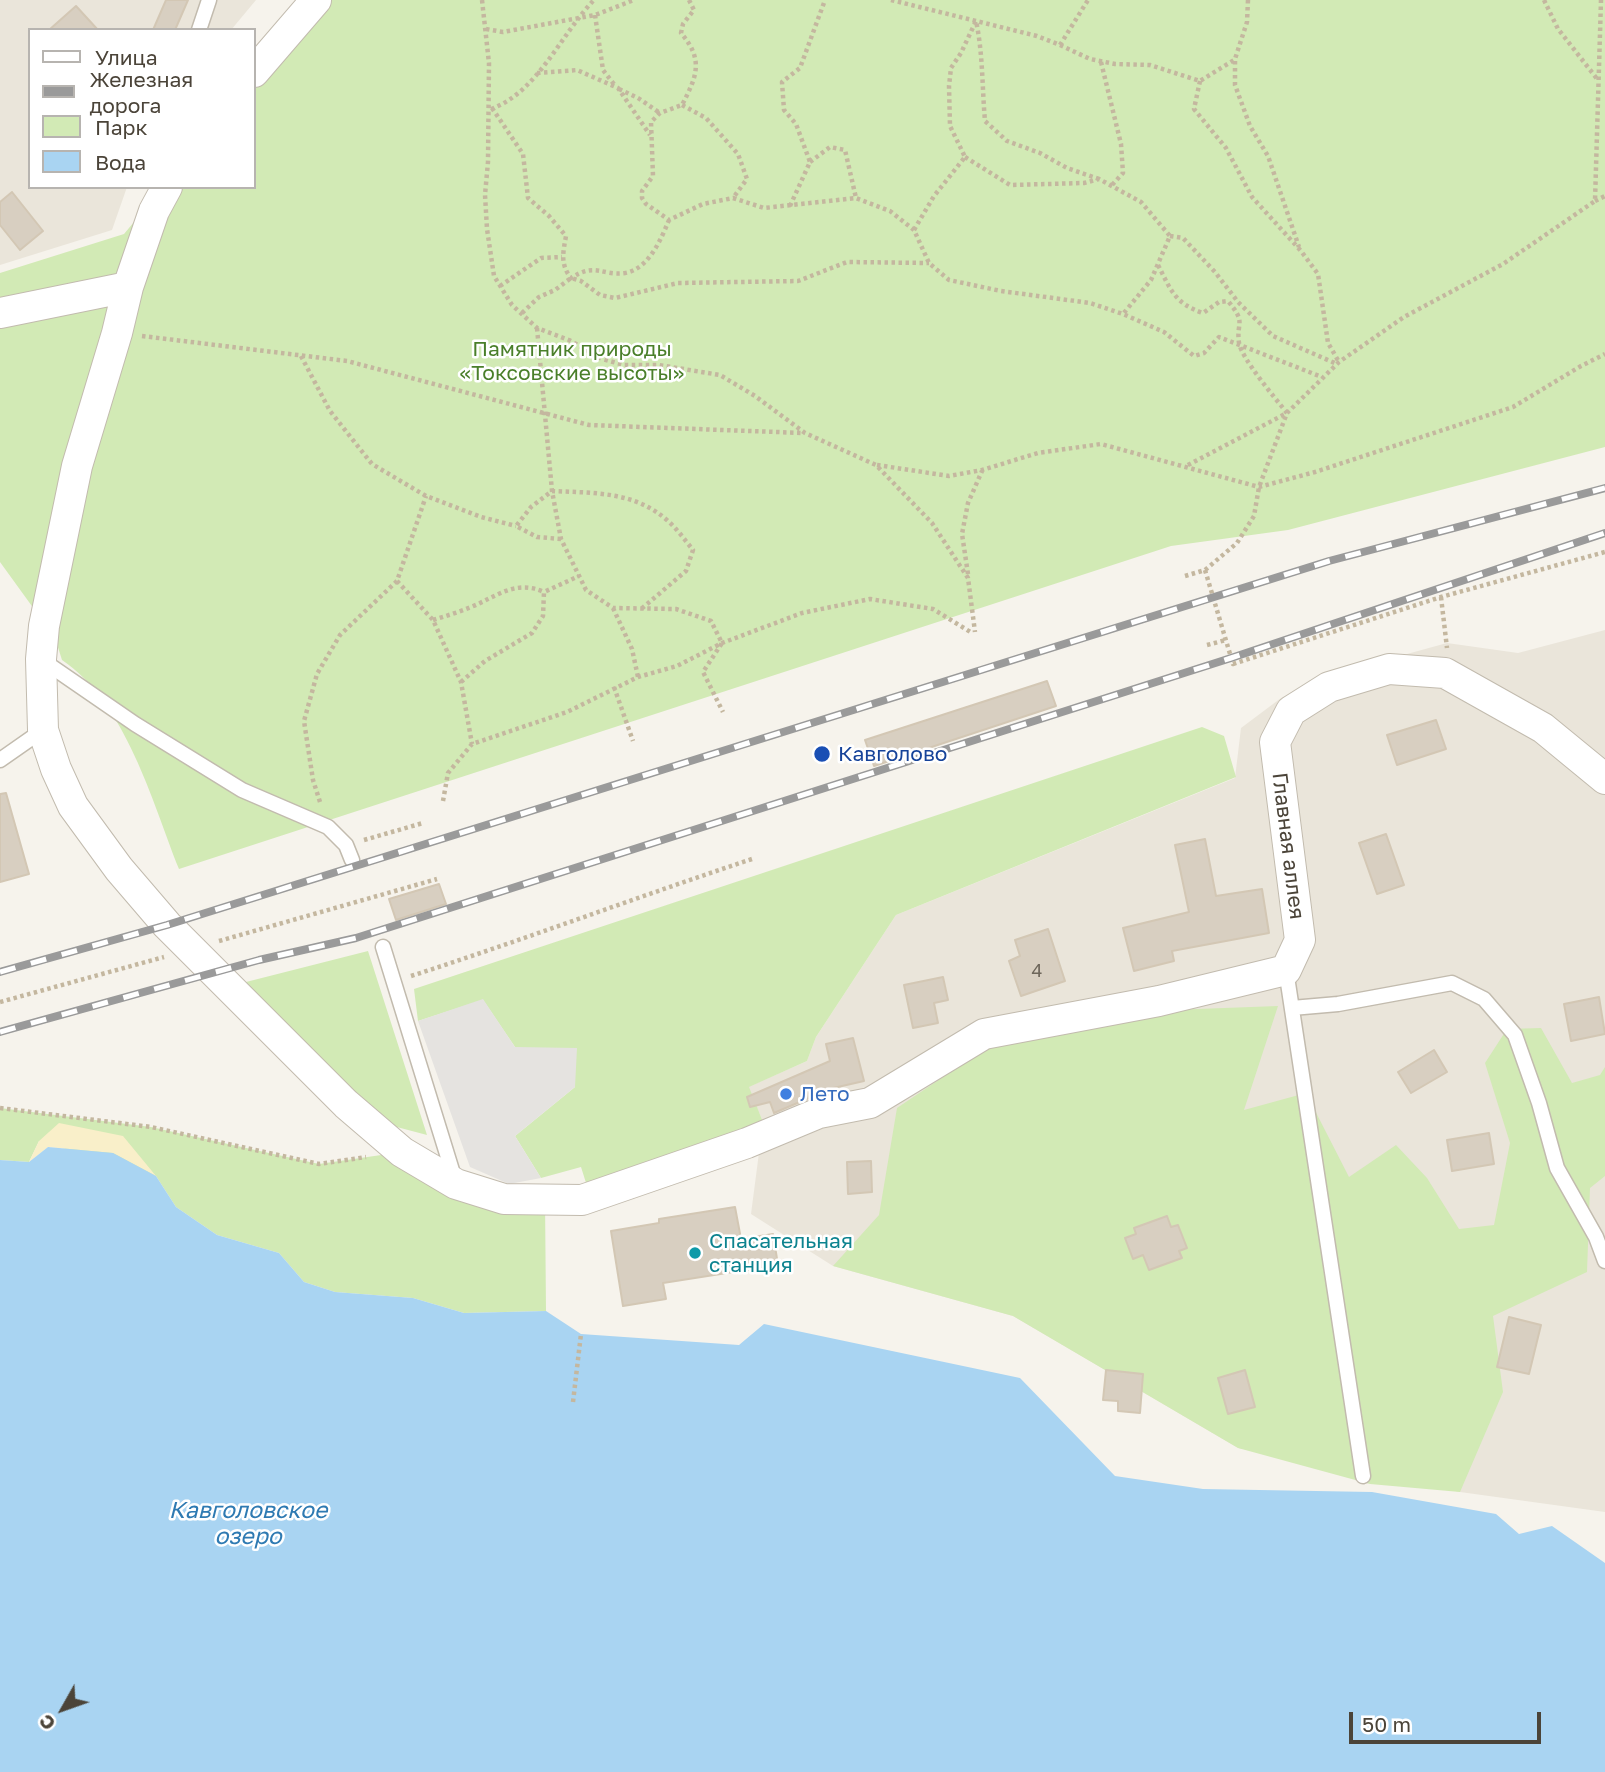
<!DOCTYPE html>
<html>
<head>
<meta charset="utf-8">
<style>
  body { margin:0 }
  #map { position:relative; width:1605px; height:1772px; overflow:hidden; background:#f6f3ec; font-family:"Golos Text",sans-serif }
  canvas { display:block }
  .legend { position:absolute; left:28px; top:28px; width:228px; height:161px; box-sizing:border-box; background:#fff; border:2px solid #b7b4b0; margin:0; padding:9px 12px; list-style:none; font-size:21px; color:#4b4439 }
  .legend li { display:flex; align-items:center; gap:14px; height:35px }
  .legend b { width:35px; border:2px solid #b7b4b0 }
  .north { position:absolute; left:28px; top:1674px; width:70px; height:70px; -webkit-text-stroke:5px #fff; paint-order:stroke; rotate:230deg; font-size:19px; font-weight:700; line-height:28px; text-align:center; color:#4b4439 }
  .north::after { content:''; display:block; margin:auto; width:24px; height:32px; background:#4b4439; clip-path:polygon(50% 0,100% 100%,50% 72%,0 100%) }
  .scale { position:absolute; left:1349px; top:1712px; width:192px; height:32px; box-sizing:border-box; border:4px solid #4b4439; border-top:0; padding-left:9px; font-size:21px; line-height:24px; white-space:nowrap; color:#4b4439; -webkit-text-stroke:5px #fff; paint-order:stroke }
</style>
</head>
<body>
<div id="map">
<canvas width="1605" height="1772"></canvas>
<ul class="legend">
<li><b style="height:9px;background:#fff"></b>Улица</li>
<li><b style="height:9px;background:#9a9a9a"></b>Железная дорога</li>
<li><b style="height:19px;background:#d2eab5"></b>Парк</li>
<li><b style="height:19px;background:#a9d4f2"></b>Вода</li>
</ul>
<div class="north">С</div>
<div class="scale">50 m</div>
</div>
<script>
const context = document.querySelector('canvas').getContext('2d');
context.lineJoin = 'round';
function paint(path, color) {
  context.fillStyle = color;
  context.fill(path, 'evenodd');
}
function trace(path, color, width, dash) {
  context.strokeStyle = color;
  context.lineWidth = width;
  context.lineCap = dash ? 'butt' : 'round';
  context.setLineDash(dash || []);
  context.stroke(path);
}
function write(font, color, halo, rows, align = 'center') {
  context.font = font + ' "Golos Text",sans-serif';
  context.lineWidth = 5;
  context.setLineDash([]);
  context.textBaseline = 'middle';
  context.strokeStyle = halo;
  context.fillStyle = color;
  for (const [text, x, y, turn = 0] of rows) {
    context.save();
    context.translate(x, y);
    context.rotate((+turn || 0) * Math.PI / 180);
    context.textAlign = isNaN(turn) ? turn : align;
    if (halo) context.strokeText(text, 0, 0);
    context.fillText(text, 0, 0);
    context.restore();
  }
}
paint(new Path2D(`
  M0 0H256L231 30H30V187H127L112 230 0 265Z
  M1605 630V1512L1460 1492 1238 1448 1013 1316 833 1266 751 1214 763 1122 748 1087 807 1061 816 1037 896 915 1235 778 1241 728 1281 698 1327 676 1447 643 1518 653Z`), '#eae5da');
paint(new Path2D(`
  M315 0H1605V447L1288 530 1171 546 179 869C152 801 126 703 62 660L55 638 0 562V273L124 234 163 187H254V76Z
  M1202 727 1224 736 1236 777 896 915 816 1037 807 1061 749 1087 763 1122 587 1186 581 1167 541 1178 515 1136 575 1087 515 1047 483 1000 418 1021 414 989Z
  M368 951 427 1135 393 1126 352 1094 246 982Z
  M1278 1006 1244 1110 1306 1093 1349 1177 1396 1145 1427 1178 1459 1229 1494 1225 1510 1143 1485 1063 1507 1029 1541 1028 1572 1083 1600 1075 1605 1067V1176L1590 1188 1587 1272 1493 1316 1503 1392 1460 1492 1370 1484 1238 1448 1013 1316 833 1266 879 1215 897 1108 992 1044 1170 1010Z
  M0 1108 151 1127 319 1164 402 1152 545 1199 546 1311 464 1313 413 1298 335 1292 304 1282 279 1253 217 1235 176 1207 156 1176 39 1141 29 1162 0 1160Z`), '#d2eab5');
paint(new Path2D(`
  M59 1123 123 1136 156 1176 113 1153 48 1147 29 1162 39 1141Z`), '#f9efc9');
paint(new Path2D(`
  M483 999 515 1047 577 1048 575 1087 515 1136 541 1178 509 1184 470 1167 418 1021Z`), '#e5e3e0');
paint(new Path2D(`
  M48 1147 113 1153 156 1176 176 1207 217 1235 279 1253 304 1282 335 1292 413 1298 464 1313 546 1311 581 1334 739 1345 764 1324 1020 1378 1115 1476 1203 1489 1372 1492 1496 1514 1519 1534 1552 1526 1605 1563V1772H0V1160L29 1162Z`), '#a9d4f2');
const building = new Path2D(`
  M166 0H188L175 30H153Z
  M76 6 98 30H49Z
  M12 192 43 231 20 250 0 225V202Z
  M1047 681 1056 706 874 766 865 740Z
  M1436 720 1446 749 1397 765 1387 735Z
  M6 793 29 874 0 882V794Z
  M1386 834 1404 885 1377 894 1359 843Z
  M1205 839 1216 896 1262 889 1269 933 1172 951 1174 961 1134 971 1123 928 1189 912 1175 845Z
  M439 884 446 904 396 920 389 899Z
  M1048 929 1065 981 1021 996 1009 961 1020 956 1015 940Z
  M943 977 948 1000 934 1003 938 1023 913 1028 904 985Z
  M1599 997 1605 1034 1571 1041 1564 1004Z
  M853 1038 864 1081 807 1094 809 1098 774 1113 770 1102 750 1107 747 1097 830 1061 826 1044Z
  M1434 1050 1447 1072 1411 1093 1398 1072Z
  M1489 1133 1494 1164 1452 1171 1447 1140Z
  M871 1161 872 1192 848 1194 847 1162Z
  M735 1207 741 1239 773 1234 778 1265 663 1283 666 1299 623 1306 611 1231 659 1223V1219Z
  M1167 1216 1171 1227 1178 1225 1187 1248 1179 1251 1182 1258 1149 1270 1143 1255 1133 1259 1125 1238 1136 1234 1134 1228Z
  M1509 1317 1541 1325 1529 1374 1497 1367Z
  M1106 1370 1143 1374 1140 1413 1118 1411V1401L1103 1400Z
  M1245 1370 1255 1407 1228 1414 1218 1378Z`);
paint(building, '#d8cfc1');
trace(building, '#d3c7b4', 2);
const lane = new Path2D(`
  M199 30 209 0
  M42 660 135 724 242 790 328 827 346 845 352 860
  M0 760 43 730
  M383 947 455 1180
  M1286 970 1363 1476
  M1292 1008 1338 1004 1452 983 1484 999 1515 1035 1539 1103 1557 1168 1596 1237 1605 1261`);
const street = new Path2D(`
  M254 72 316 0
  M167 187 154 211 128 287 117 333 77 466 44 626 41 659 43 730 56 769 73 806 119 869 167 925 346 1104 402 1152 456 1184 504 1199 582 1200 747 1143 819 1113 870 1103 984 1034 1159 1001 1286 970 1300 940 1275 742 1291 711 1329 687 1389 669 1445 673 1543 728 1605 779
  M0 313 128 287`);
trace(lane, '#c2bbae', 17);
trace(street, '#c2bbae', 32);
trace(new Path2D(`
  M482 0 489 63 488 162 485 195 487 229 494 276 512 305 537 328 569 340 602 359 624 365H659L720 375 755 396 805 433 876 465 932 523 968 578 975 632
  M689 0 694 10 683 24 681 33C704 60 697 76 682 105L660 113 651 122 653 176 642 191V198L646 204 669 220 703 204 733 198 764 208 856 198 890 211 914 230 929 263 949 280 1001 291 1090 303 1123 314 1164 332 1194 356 1204 353 1219 337 1322 377
  M891 0 1037 36 1060 45 1088 0
  M1248 0 1247 22 1235 59V85L1250 126 1268 156 1299 247
  M1544 0 1558 29 1598 80
  M595 15 603 70 616 87
  M486 29 503 32 595 15 634 0
  M1060 45 1090 59 1115 64 1150 65 1200 81 1234 60
  M1101 62 1121 144 1123 173 1112 185
  M537 73 577 70 618 88 650 135
  M1200 81 1194 109 1226 148 1252 197 1301 251 1318 274 1328 343 1339 362
  M619 89 638 98 660 113
  M682 105 706 118 738 154 747 179 733 198
  M492 108 523 154 528 198 549 216 566 236C563 253 560 264 571 278 596 262 601 276 625 273 649 269 661 239 669 220
  M491 109C538 92 561 34 594 0
  M965 157 1010 185 1084 183 1099 179 1141 202 1170 236 1151 280 1123 314
  M810 162 830 147 845 150 856 198
  M1595 201 1605 196
  M790 206 810 162 796 124 784 110 782 82 800 68 825 0
  M914 230 934 196 965 157 950 126 949 86 951 68 961 53 976 21C983 53 982 87 985 121L1007 141 1040 153 1067 168 1099 179
  M1170 236 1183 238 1215 272 1238 302 1273 336 1337 364
  M1158 265C1171 290 1174 303 1203 313L1219 302 1228 301C1247 324 1236 321 1239 343 1242 359 1275 398 1287 413L1186 466
  M500 286 541 258 562 257
  M522 313 539 297 555 290 571 278 581 281 600 295 615 298 678 283 798 281 847 262 929 263
  M537 328 552 491 561 539 586 590 613 608 676 609 711 621 722 643 703 672 723 712
  M142 336 347 361 589 425 803 433
  M301 356 330 411 372 464 426 496 481 517 516 526
  M877 465 949 476 982 470 1038 453 1101 444 1259 487 1315 472 1513 407 1581 366 1605 354
  M561 539 537 537 516 526 531 507 552 491C593 493 635 491 668 521 677 529 685 540 693 550L686 571 640 610
  M1205 570 1233 664 1441 597 1605 552
  M968 574 962 534 968 503 982 471
  M1185 576 1205 570 1237 543 1254 516 1259 487 1287 413 1339 362 1404 317 1503 264 1595 201 1601 0
  M397 581 433 620 461 682 472 744
  M1441 597 1447 648
  M613 608 632 649 638 677
  M433 620C446 616 459 612 471 607 496 597 515 579 544 592
  M1207 645 1226 640
  M461 682 485 661 532 633 543 616 544 592 579 576
  M614 687 633 741
  M443 801 448 773 472 744 567 712 638 677 677 666 722 643 802 613 870 599 933 609 972 633
  M320 802 313 780 304 721 317 674 340 635 397 581 426 496
  M364 840 423 823
  M219 941 437 879
  M411 976C526 939 640 896 755 858
  M0 1002 164 957
  M0 1108 151 1127 319 1164 366 1157
  M573 1402 581 1334`), '#c4b79f', 4.5, [3.5, 3.5]);
trace(lane, '#fff', 14);
trace(street, '#fff', 30);
const rail = new Path2D(`
  M0 972 167 925 1329 561 1605 488
  M0 1032 259 960 356 938 1231 658 1605 533`);
trace(rail, '#9a9a9a', 8);
trace(rail, '#fff', 5, [16]);
for (const [x, y, r, color] of [
  [822,754,9,"#1a4fb4"],
  [786,1094,7,"#3f7fe0"],
  [695,1253,7,"#0f9aa8"]
]) {
  const dot = new Path2D();
  dot.arc(x, y, r, 0, 2 * Math.PI);
  context.fillStyle = color;
  context.fill(dot);
  trace(dot, '#fff', 2.5);
}
write('18px', '#6e675b', null, [
  ["4",1037,971]
]);
write('21px', '#4a7f2a', '#fff', [
  ["Памятник природы",572,349],
  ["«Токсовские высоты»",572,373]
]);
write('21px', '#164399', '#fff', [
  ["Кавголово",838,754]
], 'left');
write('21px', '#4b4439', '#fff', [
  ["Главная аллея",1288,846,83]
]);
write('21px', '#366cbe', '#fff', [
  ["Лето",800,1094]
], 'left');
write('21px', '#0d838f', '#fff', [
  ["Спасательная",709,1241],
  ["станция",709,1265]
], 'left');
write('italic 23px', '#2e7ab2', '#fff', [
  ["Кавголовское",248,1511],
  ["озеро",248,1537]
]);
</script>
</body>
</html>
